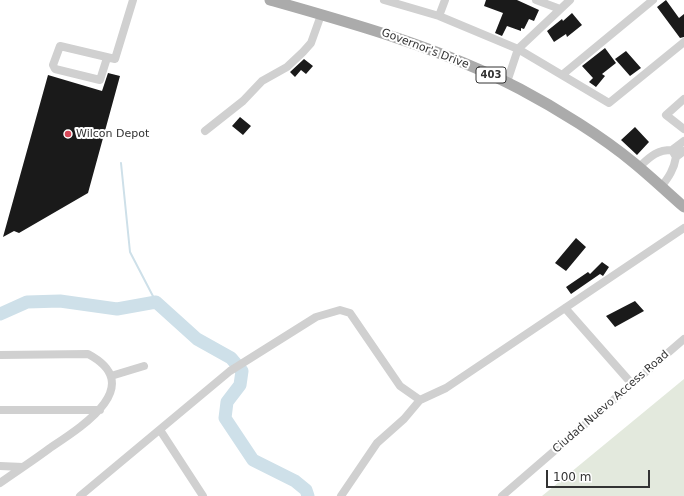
<!DOCTYPE html>
<html>
<head>
<meta charset="utf-8">
<style>
  body { margin:0 }
  #map { position:relative; width:684px; height:496px; overflow:hidden; background:#fff; font-family:"DejaVu Sans",sans-serif }
  canvas { display:block }
  .scale { position:absolute; left:546px; top:470px; width:104px; height:18px; box-sizing:border-box; border:2px solid #333; border-top:0; padding-left:5px; font-size:12px; line-height:14px; white-space:nowrap; color:#333; -webkit-text-stroke:3px #fff; paint-order:stroke }
</style>
</head>
<body>
<div id="map">
<canvas width="684" height="496"></canvas>
<div class="scale">100 m</div>
</div>
<script>
const context = document.querySelector('canvas').getContext('2d');
context.lineJoin = 'round';
function paint(path, color) {
  context.fillStyle = color;
  context.fill(path, 'evenodd');
}
function trace(path, color, width, dash) {
  context.strokeStyle = color;
  context.lineWidth = width;
  context.lineCap = dash ? 'butt' : 'round';
  context.setLineDash(dash || []);
  context.stroke(path);
}
function write(font, color, halo, rows, align = 'center') {
  context.font = font + ' "DejaVu Sans",sans-serif';
  context.lineWidth = 4;
  context.setLineDash([]);
  context.textBaseline = 'middle';
  context.strokeStyle = halo;
  context.fillStyle = color;
  for (const [text, x, y, turn = 0] of rows) {
    context.save();
    context.translate(x, y);
    context.rotate((+turn || 0) * Math.PI / 180);
    context.textAlign = isNaN(turn) ? turn : align;
    if (halo) context.strokeText(text, 0, 0);
    context.fillText(text, 0, 0);
    context.restore();
  }
}
paint(new Path2D(`
  M684 379V496H542Z`), '#e3e9dd');
trace(new Path2D(`
  M121 163 130 252 156 302`), '#cee0e9', 2);
trace(new Path2D(`
  M0 314 27 302 60 301 117 309 156 302 197 339 231 358 242 371 240 385 227 402 225 418 253 460 295 481 306 490 308 496`), '#cee0e9', 13);
paint(new Path2D(`
  M486 0H517L539 10 534 21 529 19 524 29 521 28V31L507 26 502 36 495 33 503 13 484 6Z
  M666 0 679 18 684 14V37L680 38 657 7Z
  M572 13 582 25 567 37 566 34 554 42 547 31 562 19 563 21Z
  M605 48 616 63 602 74 605 76 596 87 589 82 593 78 582 66Z
  M626 51 641 68 630 76 615 59Z
  M304 59 313 66 306 74 301 70 295 77 290 72Z
  M108 73 120 76 88 193 19 233 14 231 3 237 48 75 102 91Z
  M240 117 251 126 243 135 232 126Z
  M635 127 649 142 637 155 621 140Z
  M576 238 586 247 566 271 555 263Z
  M602 262 609 267 603 276 600 274 571 294 566 287 588 272 590 274Z
  M635 301 644 311 615 327 606 316Z`), '#1a1a1a');
trace(new Path2D(`
  M384 0 439 16 518 49 507 82
  M536 0 560 9
  M570 0 518 49 609 103 684 42
  M439 16 445 0
  M107 58 100 80 55 69 53 65 60 46 115 59 133 0
  M562 75 653 0
  M684 99 666 115 684 129
  M205 131 243 101 262 81 287 67 303 52 311 43 321 15
  M672 150 684 141
  M676 157 684 151
  M639 167C650 157 656 150 672 150L676 157C674 169 669 177 661 187
  M565 308 632 384
  M0 355 88 354C148 386 80 428 50 448 34 460 17 471 0 483
  M111 376 144 366
  M0 410H100
  M160 430 203 496
  M0 466 23 467
  M80 496 230 371 316 317 340 310 350 313 400 386 420 400
  M341 496 377 443 404 419 420 400 446 388 684 228
  M502 496 684 339`), '#d0d0d0', 8);
trace(new Path2D(`
  M270 0C355 24 441 48 520 89 556 108 603 137 634 163 651 177 667 192 684 207`), '#ababab', 11);
for (const [x, y, r, color] of [
  [68,134,4,"#d74859"]
]) {
  const dot = new Path2D();
  dot.arc(x, y, r, 0, 2 * Math.PI);
  context.fillStyle = color;
  context.fill(dot);
  trace(dot, '#fff', 1.5);
}
for (const [x, y, w] of [
  [491,75,30]
]) {
  const box = new Path2D();
  box.roundRect(x - w / 2, y - 8, w, 16, 3);
  context.fillStyle = '#fff';
  context.fill(box);
  trace(box, '#333', 1);
}
write('bold 10px', '#333', null, [
  ["403",491,75]
]);
write('11px', '#333', '#fff', [
  ["Governor's Drive",425,49,21],
  ["Ciudad Nuevo Access Road",611,402,-41]
]);
write('11px', '#333', '#fff', [
  ["Wilcon Depot",76,134]
], 'left');
</script>
</body>
</html>
